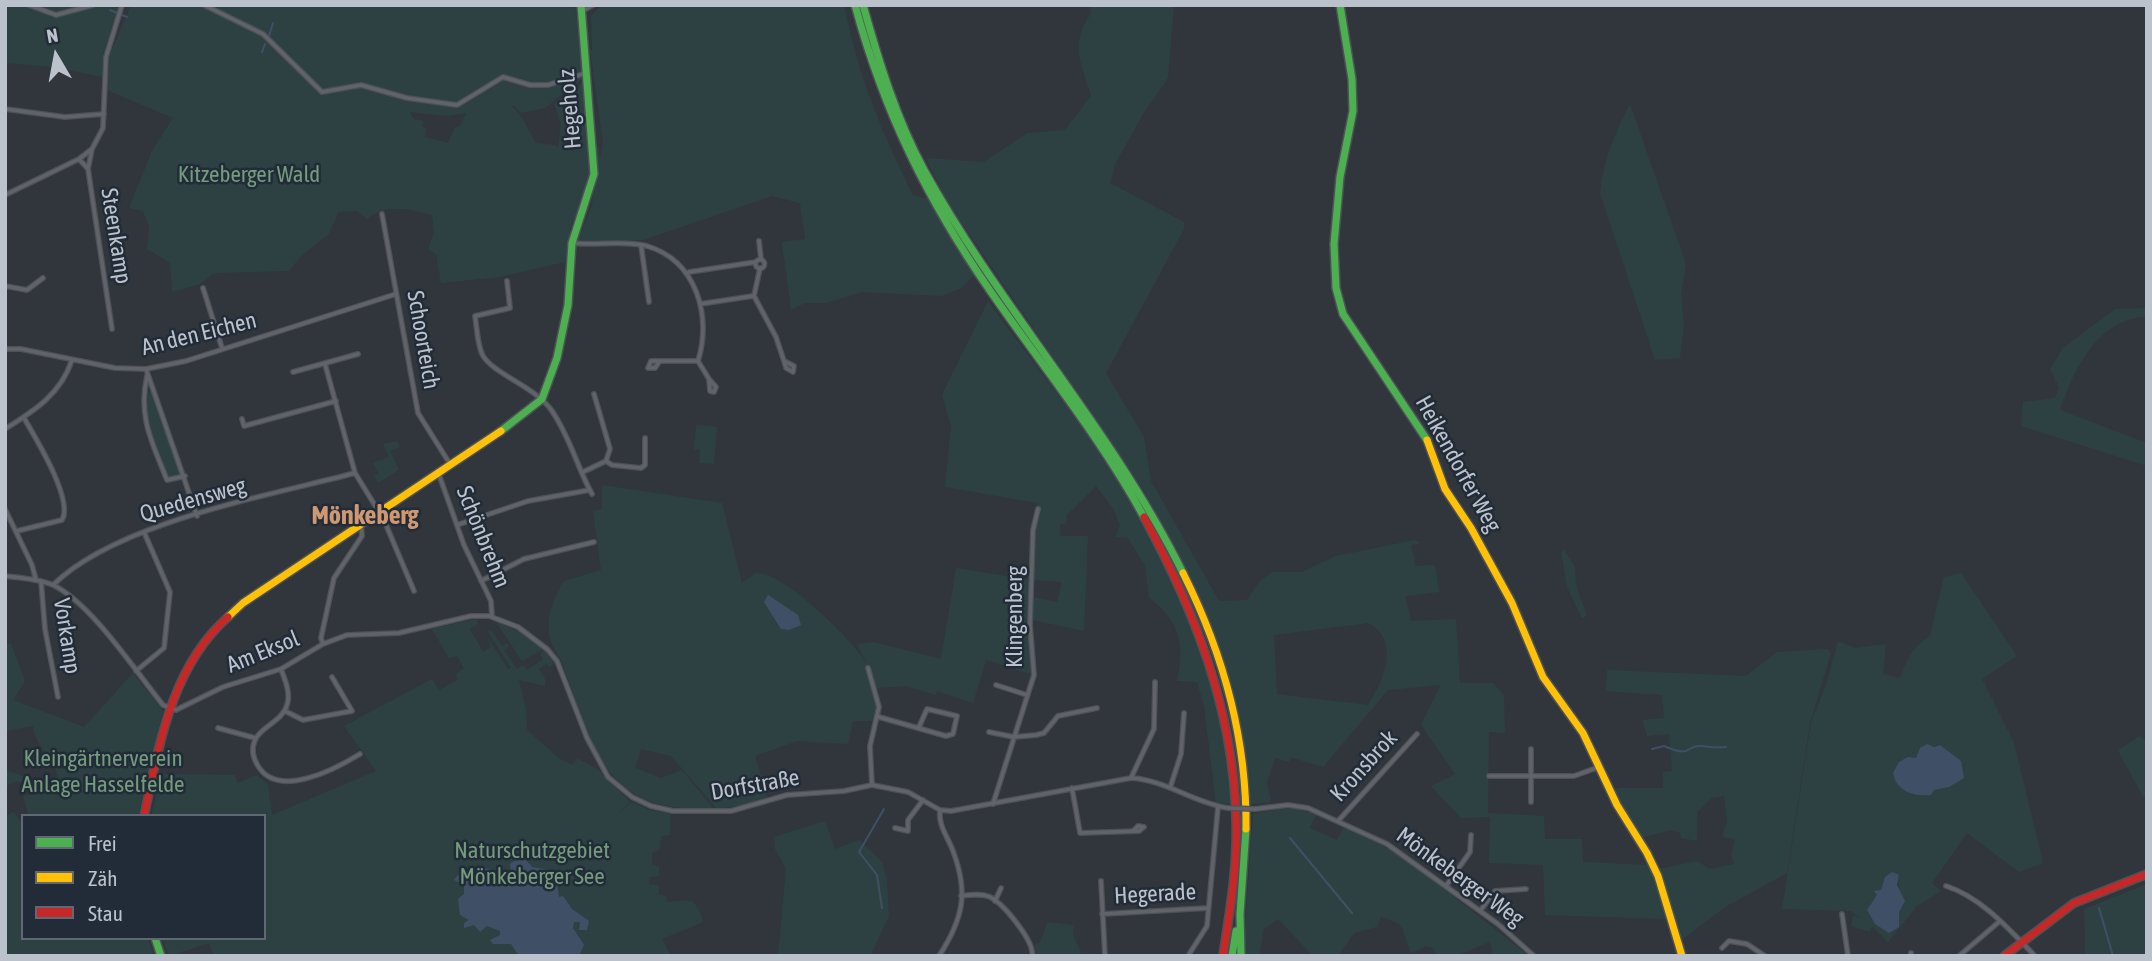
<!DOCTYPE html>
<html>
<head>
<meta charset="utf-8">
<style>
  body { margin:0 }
  #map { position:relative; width:2152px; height:961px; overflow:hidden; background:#30363c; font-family:"Asap Condensed",sans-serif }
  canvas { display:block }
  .frame { position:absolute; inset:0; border:7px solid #bbc2cc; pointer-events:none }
  .legend { position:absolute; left:21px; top:814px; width:245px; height:126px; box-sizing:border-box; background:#222c38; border:2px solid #5f6873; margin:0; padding:9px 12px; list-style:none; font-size:21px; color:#bbc2cc }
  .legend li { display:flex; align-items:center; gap:14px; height:35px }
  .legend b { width:35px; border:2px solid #5f6873 }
  .north { position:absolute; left:21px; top:21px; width:70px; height:70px; -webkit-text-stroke:5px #222c38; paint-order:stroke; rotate:350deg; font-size:19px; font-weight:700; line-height:28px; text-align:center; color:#bbc2cc }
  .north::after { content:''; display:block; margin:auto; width:24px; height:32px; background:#bbc2cc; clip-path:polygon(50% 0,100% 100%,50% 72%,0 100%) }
</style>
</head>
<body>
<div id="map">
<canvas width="2152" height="961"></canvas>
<div class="frame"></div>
<ul class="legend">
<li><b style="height:9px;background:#4caf50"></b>Frei</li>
<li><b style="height:9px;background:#ffc107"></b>Zäh</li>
<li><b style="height:9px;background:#c62828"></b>Stau</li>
</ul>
<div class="north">N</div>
</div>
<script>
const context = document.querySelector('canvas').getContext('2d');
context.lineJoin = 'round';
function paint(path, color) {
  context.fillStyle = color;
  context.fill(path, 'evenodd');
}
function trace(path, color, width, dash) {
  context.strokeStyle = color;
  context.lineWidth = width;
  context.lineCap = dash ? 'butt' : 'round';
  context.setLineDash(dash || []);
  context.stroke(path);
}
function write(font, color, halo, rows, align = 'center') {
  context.font = font + ' "Asap Condensed",sans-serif';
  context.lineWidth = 5;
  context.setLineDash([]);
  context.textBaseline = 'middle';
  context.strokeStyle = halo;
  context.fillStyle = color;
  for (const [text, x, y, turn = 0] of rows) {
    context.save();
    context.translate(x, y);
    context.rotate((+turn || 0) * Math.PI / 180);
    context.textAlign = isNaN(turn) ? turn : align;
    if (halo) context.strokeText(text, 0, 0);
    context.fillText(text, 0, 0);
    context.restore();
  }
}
paint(new Path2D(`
  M5 5H119L103 54 102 77 56 67 5 63Z
  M131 5H575L583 78 545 108 521 113 515 106H511C522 113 528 131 536 143L555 145 558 148 561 124 554 104 584 81 592 167 581 207 571 224 565 262 499 277 441 283 436 254 428 249 434 233 432 215C410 209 386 203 367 219L357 211 338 212 329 234 300 257 289 271 214 273 200 284 172 292 170 263 147 249 149 227 143 211 129 208 152 151 173 118 107 90 109 57ZM410 112 447 116 466 113 460 126 455 127 448 143 425 137 426 128 422 127 423 121 413 119Z
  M602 5H844C859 79 880 128 913 195L928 199 974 275 961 288 942 296 861 292 826 303H805L791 310 782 242 805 239 800 203 772 196 643 240 604 243 578 240 596 196 592 205 596 147H599L600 158 603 143 590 50H592L591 16Z
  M1090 5H1174L1168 78 1143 114 1115 164 1110 183 1184 222V229L1106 373 1144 437 1151 481 1219 601 1247 600 1259 582 1272 572H1302L1336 556 1415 540 1421 543 1411 545 1416 566 1435 565 1439 592 1405 596 1411 621 1456 619 1460 683H1493L1504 695 1505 733 1489 732 1488 813 1544 816 1545 839H1582L1583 862 1649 865 1668 919 1545 915 1543 865 1489 863 1490 817 1461 818 1431 786 1455 774 1421 725 1441 685 1388 690 1323 767 1290 757 1289 762 1275 758 1267 782 1271 802 1251 804 1233 688 1210 623 1177 550 1141 486 946 200 926 158 984 162 1027 133 1065 130 1091 96C1081 60 1069 47 1091 13ZM1368 623C1401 639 1384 681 1368 705L1277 694 1274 635Z
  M1630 104 1686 264 1681 294 1684 326 1680 358 1655 360 1600 193C1603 159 1615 133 1630 104Z
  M988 301C1047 383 1116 464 1164 554 1205 632 1227 718 1233 804L1216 803 1204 706 1197 682 1177 681C1185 644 1180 621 1149 598L1145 566 1128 538 1115 537 1120 525 1114 510 1096 486 1067 515 1066 524H1060L1061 536H1088L1084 631 1032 620 1033 597 1057 602 1062 582 1031 580 1028 623 1033 675 986 660 973 703 937 691 936 695 906 686 879 688 876 692 879 707 878 721H853L848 744 797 741 755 756 767 797 749 804 717 809 671 756 641 749 635 768 661 778 682 770 714 809C599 813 595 746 560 658 540 632 549 606 564 581L601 570 593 511 602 509V485L722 503 742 583 756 573C785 573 850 638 866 662L857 644 873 642 941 659 956 568 1031 580V526L1037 503 945 487 951 426 942 395Z
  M2147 308V317C2098 317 2073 371 2060 410L2147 443V466L2021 426 2023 402 2055 398 2059 387 2050 369 2063 348 2115 309Z
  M151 387 182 474 169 478C158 448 140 419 151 387Z
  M696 425 717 427 714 464 699 463 700 450 694 449Z
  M397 441 400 447 390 451 399 470 378 483 374 476 379 474 373 463 389 457 383 444Z
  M1564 549 1575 567 1576 586 1587 616 1582 618 1567 587 1561 553Z
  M1961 573 2017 656 1982 679 2014 743 2043 863 2019 872 1967 833 1932 883 1941 891 1917 906 1888 942 1872 926 1870 932 1851 926 1853 915 1862 919 1851 911 1782 909 1811 722 1827 682 1838 641 1855 648 1886 644 1883 674 1900 678C1906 660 1913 646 1930 636L1944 577ZM1940 745 1955 759 1949 787 1934 790 1893 774 1916 758 1920 748ZM1899 875 1897 923 1882 927 1875 924 1867 910 1881 890Z
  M476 619 478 624 470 629 483 652 491 647 487 637 508 669 511 668 488 632 491 630 502 646 508 643 509 646 504 650 517 669 523 665 527 670 543 659 540 654 544 650 554 664 550 667 546 664 539 669 545 679V686L519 680 526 709 527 730 560 759 573 765 577 758 597 769 630 802 613 818 632 802 649 810 670 814V835L661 836 660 849 652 853V864L659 867V876L650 877 649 884 659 886V894L666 896 667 902C692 900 695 896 703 922L662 939 671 956H209L213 954 209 943 169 956 162 938H264V816H151L162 774 234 775 238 783 256 775 268 784 272 815 376 771 344 726 432 679 439 690 458 680 456 674 464 668 457 656 449 658 432 629Z
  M496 622 518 631 543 649 522 661Z
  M5 644H11L25 681 13 700 84 727 133 673 163 711 138 816H29L23 796 33 794V788L60 784 34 787 16 781 5 787V770L36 780 58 777C55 758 33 744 33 726L5 731Z
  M1828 649 1831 653 1810 723 1787 873 1725 907 1680 941 1659 869 1697 861 1710 869 1734 864 1731 854 1735 839 1722 837 1727 821 1724 796 1711 798 1697 812V841L1681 838 1680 833 1671 830 1641 838 1614 792 1617 788H1663V772L1672 771 1669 734 1647 736 1642 720 1664 718 1662 695 1606 691 1607 670 1746 676 1777 652Z
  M2140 736 2147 743V796L2143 797 2118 750Z
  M1280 809H1297L1316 814 1310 828 1337 840 1344 827 1401 855 1529 956H1493L1490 942 1455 956H1437L1433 948 1426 946 1411 953 1401 925 1381 916 1377 927 1354 933 1338 956H1313L1278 919 1264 929 1259 956H1243L1253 814Z
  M14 812 20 821 23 820V938H148L154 956H5V816Z
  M825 821 835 849 859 840 882 862 887 881 889 916 870 956H778L786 869 775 849 774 837Z
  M2147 884V956L2085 955 2084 909Z
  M1047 922 1074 925 1073 934 1082 956H1034L1035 945 1041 941Z`), '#2d4143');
paint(new Path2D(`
  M768 595 798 615 801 625 789 630 781 629 764 602Z
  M1927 744 1934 747 1940 745 1961 761 1964 778 1949 787 1934 790 1931 795C1914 797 1896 791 1893 773L1899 762 1908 757 1916 758 1920 748Z
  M522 855 532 867 550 870 556 875 559 897 563 896 572 909 589 921 587 930H579L580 922H574L573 928 584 945 579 956H519L511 944H493L490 940 500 935V931L487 926 480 932 474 925 464 928V923L469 920 460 915 458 899 464 894V885L454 880C466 863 490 866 505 876L511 872 510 864Z
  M1892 872 1899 875 1897 885 1905 901 1899 912V927L1889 933 1875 924 1867 910 1877 895 1874 891 1881 890 1885 877Z`), '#3f5066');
trace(new Path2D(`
  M110 10 117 13
  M122 15 127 17
  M269 36 273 23
  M262 52 265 44
  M1652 749 1664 746C1694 759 1683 745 1702 746 1711 747 1717 748 1726 747
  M1290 838 1352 913
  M882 908 877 875 859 852 884 809
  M2099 908 2113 956`), '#3f5066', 2);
const street = new Path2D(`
  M29 5 56 15 93 5
  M204 5 263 34 322 92 361 85 407 98 457 105 503 77 530 85H548L586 73
  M581 12 593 5
  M5 109 65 117 104 114
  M92 149 88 169 112 329
  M79 159 88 169
  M5 195 79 159 92 149 103 128 106 57 122 5
  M382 214 418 413 450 464
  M759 241 761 259
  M572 243C596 246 624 240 647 246 697 261 712 317 698 361H651L648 368H655L659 362
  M641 245 649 302
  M755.5 264a4.5 4.5 0 1 1 9 0a4.5 4.5 0 1 1-9 0Z
  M689 272 756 262
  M507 281 510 308 475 316C477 328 477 342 482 354 492 374 535 386 552 411 570 437 577 467 592 494
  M5 286 27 290 43 278
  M203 288 222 348
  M754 296 776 337 784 361 794 366 793 372 786 368 784 361
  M754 296 760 268
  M700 304 753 296
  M5 349H21L115 368 146 369 186 361 396 294
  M698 361 709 379 710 391 714 392 716 387 709 379
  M325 364 355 473 384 520 414 591
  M146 369 197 516
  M293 372 358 354
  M147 376C138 418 152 442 167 480L185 476
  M242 419 244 426 336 401
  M5 429C34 411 61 394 72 360
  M606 461 612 465 641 468 645 465V438
  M438 472 464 545 491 601 492 616
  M583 472 606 461 610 449 594 394
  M5 509 32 565 36 580
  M457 525 528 501 590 490
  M17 531 62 520C74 500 35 437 24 418
  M5 576C21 578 39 579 53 585 91 603 136 672 163 705L176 710 223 687 281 669 323 644 347 635 399 633 471 616H489L518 627 547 649 557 661 587 738 608 777 632 797 651 806 673 811H731L787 795 844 791 872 785 908 792 940 810 951 811 1131 778C1166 780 1194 803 1228 808
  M41 581 45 629 58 697
  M481 581 524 559 594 542
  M53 585C117 522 268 496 355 473
  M323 644 321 638 334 578 362 536 361 524
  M868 668 879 707 870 746 872 785
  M281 669C285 680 291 693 287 705 282 722 261 726 255 740 251 749 253 758 258 766 278 799 334 770 360 754
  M136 671 164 648 170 592 144 532
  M996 685 1027 695
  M285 711 303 720 352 711 332 677
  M879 717 946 736 953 734 957 716 927 709 919 727
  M218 728 255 738
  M989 732 1014 737 1036 735 1044 733 1058 716 1097 708
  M1489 776H1574L1599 767
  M1131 778 1154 729 1155 682
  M1072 788 1080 833 1139 831 1144 827 1138 826 1133 831
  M1170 788 1181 754 1184 713
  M1531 802V749
  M993 804 1034 675 1030 625 1033 530 1038 509
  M1255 809 1288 805 1308 808 1387 844 1498 924 1534 956
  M1338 821 1417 734
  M895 828 908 831V820L923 800
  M1101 881 1105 956
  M1446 886 1470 852 1471 835
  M1946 886C1981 897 2010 930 2035 956
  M961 896C970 895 981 893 990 897 1004 904 1035 942 1032 956
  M995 901 1001 888
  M1480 911 1495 891 1526 889
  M1102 914 1208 908
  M1842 914 1848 956
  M1722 948 1729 941 1747 944 1765 956
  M1911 953V956
  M939 956C963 919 969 893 953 851 948 837 938 826 940 810
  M1188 956 1207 926 1218 807
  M1959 956 2000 921`);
const fast = new Path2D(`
  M855 5C884 112 928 201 991 292 1043 367 1101 438 1144 517
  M863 5C879 62 896 118 924 170 1001 310 1112 429 1183 573
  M1340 5 1352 79 1353 111 1340 177 1334 244 1336 288 1343 314 1427 440
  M501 431 542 399 557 358 568 305 572 243 594 174 581 5
  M155 938 161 956
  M1232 956 1236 931
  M1241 956 1240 914 1246 829`);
const slow = new Path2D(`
  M1427 440 1445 489 1471 528 1512 603 1543 677 1583 733 1617 805 1647 853 1658 876 1682 956
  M1183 573C1223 653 1247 739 1246 829
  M228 617 243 603 501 431`);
const jam = new Path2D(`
  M1144 517C1195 611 1233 709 1236 817 1238 864 1230 910 1223 956
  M144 816C159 746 171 667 228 617
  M2004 956 2074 903 2147 874`);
trace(street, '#4e5257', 6);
trace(fast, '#4e5257', 10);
trace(slow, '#4e5257', 10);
trace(jam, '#4e5257', 10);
trace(street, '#60646a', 3.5);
trace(fast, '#4caf50', 7);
trace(slow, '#ffc107', 7);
trace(jam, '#c62828', 7);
const streetBridge = new Path2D(`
  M1228 808 1255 809`);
trace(streetBridge, '#4e5257', 6, []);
trace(streetBridge, '#60646a', 3.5);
write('23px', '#bbc2cc', '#222c38', [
  ["Hegeholz",570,109,-95],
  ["Steenkamp",116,236,81],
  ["An den Eichen",199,334,-14],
  ["Schoorteich",423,340,80],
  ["Heikendorfer Weg",1458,464,61],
  ["Quedensweg",193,500,-16],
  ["Schönbrehm",483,537,68],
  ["Klingenberg",1015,617,-90],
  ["Vorkamp",67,636,81],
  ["Am Eksol",263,652,-22],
  ["Kronsbrok",1364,766,-48],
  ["Dorfstraße",755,785,-10],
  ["Mönkeberger Weg",1460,877,36],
  ["Hegerade",1155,894,-3]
]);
write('23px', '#749b7c', '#222c38', [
  ["Kitzeberger Wald",249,175],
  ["Kleingärtnerverein",103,759],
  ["Anlage Hasselfelde",103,785],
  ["Naturschutzgebiet",532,851],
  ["Mönkeberger See",532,877]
]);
write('bold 26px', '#cf9872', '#222c38', [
  ["Mönkeberg",365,516]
]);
</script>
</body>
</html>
